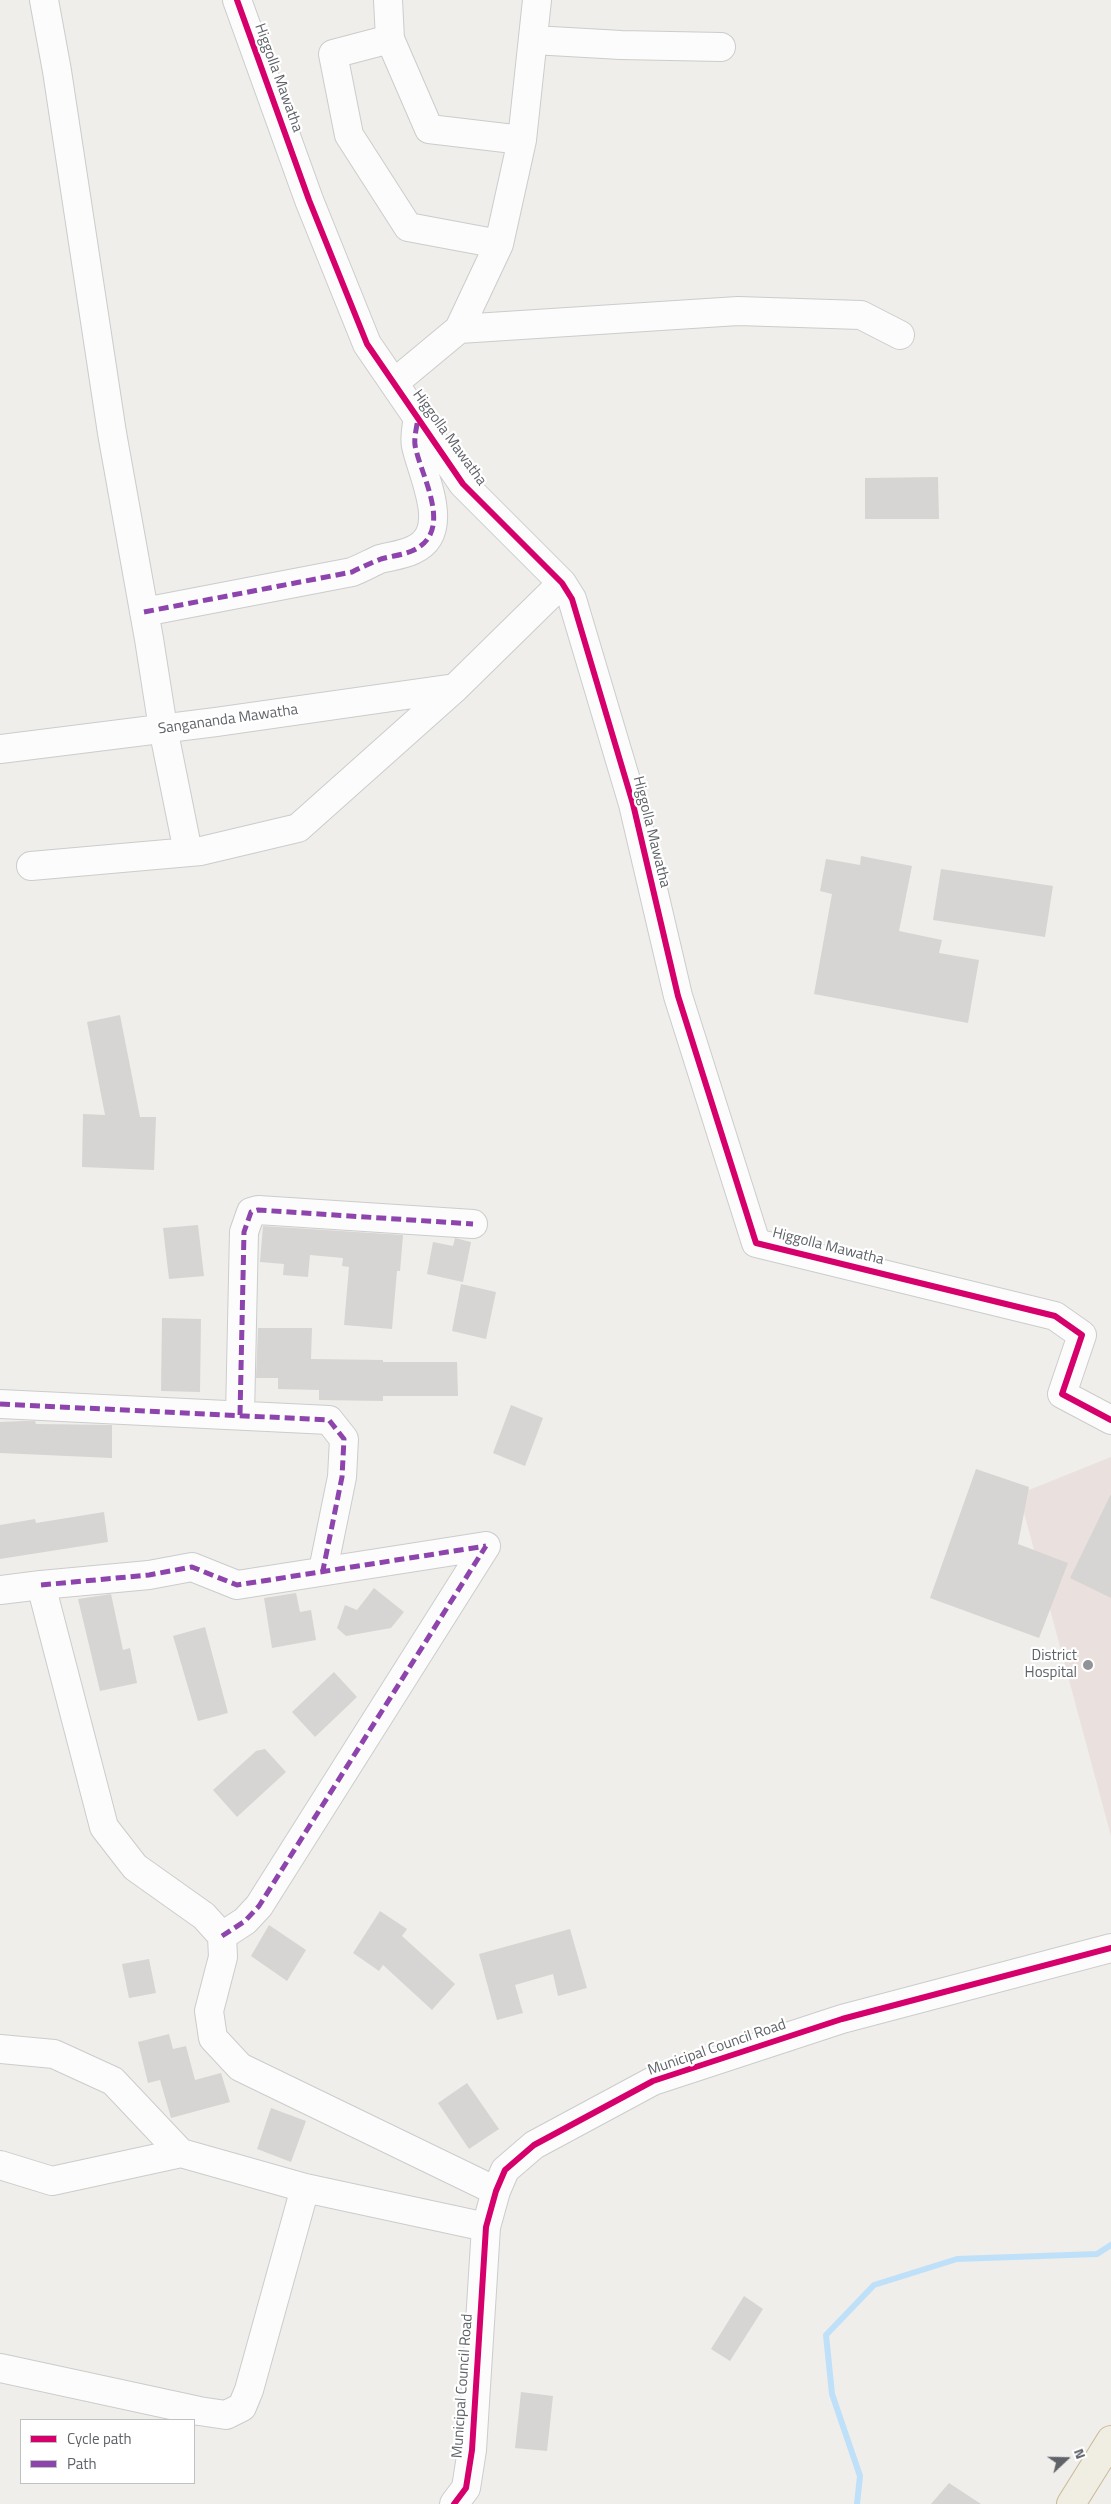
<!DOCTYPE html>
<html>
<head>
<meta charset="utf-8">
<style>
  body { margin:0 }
  #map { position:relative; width:1111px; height:2504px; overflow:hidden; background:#efeeea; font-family:"Titillium Web",sans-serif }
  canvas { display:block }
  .legend { position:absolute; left:20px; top:2419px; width:175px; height:65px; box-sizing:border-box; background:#fff; border:1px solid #bfc1c3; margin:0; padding:6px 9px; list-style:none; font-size:15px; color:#5f6368 }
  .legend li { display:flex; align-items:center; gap:10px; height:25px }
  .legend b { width:25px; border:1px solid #bfc1c3 }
  .north { position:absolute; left:1041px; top:2434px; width:50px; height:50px; -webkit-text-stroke:4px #fff; paint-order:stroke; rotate:69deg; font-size:14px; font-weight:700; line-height:20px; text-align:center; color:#5f6368 }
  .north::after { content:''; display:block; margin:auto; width:18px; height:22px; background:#5f6368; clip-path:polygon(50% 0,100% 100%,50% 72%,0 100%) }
</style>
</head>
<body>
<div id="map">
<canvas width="1111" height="2504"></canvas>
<ul class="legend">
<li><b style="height:6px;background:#d6006c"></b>Cycle path</li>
<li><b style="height:6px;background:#8e44ad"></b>Path</li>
</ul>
<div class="north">N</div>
</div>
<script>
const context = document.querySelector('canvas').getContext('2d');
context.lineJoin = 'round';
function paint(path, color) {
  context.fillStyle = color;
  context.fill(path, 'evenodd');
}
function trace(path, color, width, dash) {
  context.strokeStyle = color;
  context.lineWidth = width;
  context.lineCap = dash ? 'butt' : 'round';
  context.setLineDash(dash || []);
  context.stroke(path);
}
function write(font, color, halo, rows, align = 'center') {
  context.font = font + ' "Titillium Web",sans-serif';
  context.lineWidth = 4.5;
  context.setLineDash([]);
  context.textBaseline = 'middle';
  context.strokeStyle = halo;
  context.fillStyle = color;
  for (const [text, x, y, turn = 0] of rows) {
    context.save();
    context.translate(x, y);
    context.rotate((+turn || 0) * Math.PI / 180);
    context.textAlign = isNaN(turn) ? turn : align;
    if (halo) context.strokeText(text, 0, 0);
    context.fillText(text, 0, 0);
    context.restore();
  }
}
paint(new Path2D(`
  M1111 1457V1836L1019 1494Z`), '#eae0de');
trace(new Path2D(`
  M857 2504 860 2476 832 2394 826 2335 874 2285 957 2259 1097 2254 1111 2245`), '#bfe0f9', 6);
paint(new Path2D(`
  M938 477 939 519H865V478Z
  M861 856 912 866 899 931 942 940 939 953 979 960 968 1023 814 994 832 894 820 891 826 859 860 865Z
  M941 869 1053 886 1045 937 933 920Z
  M120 1015 140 1117H156L154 1170 82 1167 83 1114 105 1115 87 1022Z
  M198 1225 204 1276 169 1279 163 1228Z
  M263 1226 403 1235 400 1271H397L392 1329 344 1325 349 1267 342 1266 343 1258 310 1255 308 1277 283 1275 284 1264 260 1262Z
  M455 1238 471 1242 463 1282 427 1274 433 1242 453 1246Z
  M461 1284 496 1292 486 1339 452 1331Z
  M162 1318 201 1319 200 1392 161 1391Z
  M258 1328H312L311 1359 383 1360V1362H457L458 1396H383V1401L319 1400V1390L278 1389V1378H256Z
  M511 1405 543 1418 525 1466 493 1453Z
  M24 1421H35L36 1424 112 1425V1458L0 1453V1422Z
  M976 1469 1029 1487 1018 1544 1068 1563 1039 1638 930 1598Z
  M1111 1494V1598L1070 1578Z
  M104 1512 108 1542 0 1559V1525L35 1519 36 1523Z
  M374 1588 404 1612 391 1628 346 1636 337 1628 345 1605 357 1610Z
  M296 1593 300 1612 311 1610 316 1640 272 1648 264 1598Z
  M111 1594 123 1650 130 1648 137 1683 100 1691 78 1599Z
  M205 1627 228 1713 198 1721 173 1636Z
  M334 1672 357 1697 315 1737 292 1712Z
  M265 1749 286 1772 237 1817 213 1790 256 1751Z
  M380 1911 407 1929 402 1936 455 1984 432 2010 383 1965 379 1971 353 1953Z
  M269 1925 306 1950 287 1981 251 1956Z
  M570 1929 587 1988 558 1996 553 1974 515 1985 523 2013 497 2020 479 1954Z
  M149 1959 156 1993 129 1998 122 1964Z
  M169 2034 173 2049 186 2046 195 2080 221 2073 230 2102 171 2118 160 2080 148 2083 138 2042Z
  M467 2083 499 2129 469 2149 438 2103Z
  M271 2108 306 2121 291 2162 257 2149Z
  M744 2296 763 2309 730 2361 711 2349Z
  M521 2392 553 2396 547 2451 515 2448Z
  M949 2483 981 2504H931Z`), '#d6d5d3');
const minor = new Path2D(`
  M44 0 57 71 112 433 149 639 163 728 188 852
  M237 0 309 200 367 344 463 484 562 583 572 599 633 804 678 996 756 1243 1055 1316 1082 1335 1062 1394 1111 1420
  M388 0 390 39 429 129 522 140 537 0
  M390 39 333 54 349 135 408 227 499 244 522 140
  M533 40 621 45 721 47
  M459 329 738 311 861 315 900 335
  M394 383 459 329 499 244
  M144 612 352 572C362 568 371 563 380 559 391 556 403 555 413 550 453 532 422 475 416 446 414 437 417 425 418 416
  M0 749 216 722 455 688
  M31 866 201 851 298 828 455 688 562 583
  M0 1404 329 1420 344 1439 342 1477 323 1570
  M240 1415 244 1232 251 1212 258 1210 473 1224
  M41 1585 149 1575 192 1567 237 1585 486 1546
  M0 1590 41 1585 104 1827 135 1867 204 1916 222 1936 223 1957 209 2011 213 2038 240 2067 496 2191
  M222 1936 245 1921 259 1906 486 1546
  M0 2049 54 2054 113 2081 181 2153
  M0 2165 52 2181 181 2153 305 2188 486 2227
  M0 2368 199 2411 226 2415 242 2407 249 2390 305 2188
  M454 2504 466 2488 472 2450 486 2227 496 2191 505 2170 534 2145 653 2081 842 2019 1111 1948`);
const highway = new Path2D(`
  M1071 2504 1111 2440`);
trace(minor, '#cbcccc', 30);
trace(highway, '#c8b996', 30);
trace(minor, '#fdfcfc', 28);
trace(highway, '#f0ede3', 28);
trace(new Path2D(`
  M144 612 352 572C362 567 371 563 381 559 391 556 404 555 414 550 455 530 420 475 415 445 414 437 417 426 418 418
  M0 1404 329 1420 344 1439 342 1477 323 1570
  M240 1415 244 1232 251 1212 258 1210 473 1224
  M41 1585 149 1575 192 1567 237 1585 486 1546
  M222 1936 245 1921 259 1906 486 1546`), '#8e44ad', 5, [10, 5]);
trace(new Path2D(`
  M237 0 309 200 367 344 463 484 562 583 572 599 633 804 678 996 756 1243 1055 1316 1082 1335 1062 1394 1111 1420
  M454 2504 466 2488 472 2450 486 2227 496 2191 505 2170 534 2145 653 2081 842 2019 1111 1948`), '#d6006c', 6);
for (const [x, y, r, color] of [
  [1088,1665,6,"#919496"]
]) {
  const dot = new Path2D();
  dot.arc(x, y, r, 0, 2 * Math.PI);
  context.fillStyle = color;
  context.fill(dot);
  trace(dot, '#fff', 2);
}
write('15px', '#5f6368', '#fff', [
  ["Higgolla Mawatha",278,78,70],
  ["Higgolla Mawatha",449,438,54],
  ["Sangananda Mawatha",228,720,-8],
  ["Higgolla Mawatha",651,832,76],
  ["Higgolla Mawatha",828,1247,14],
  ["Municipal Council Road",717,2048,-19],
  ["Municipal Council Road",463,2386,-86]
]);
write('15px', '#5f6368', '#fff', [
  ["District",1077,1656],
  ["Hospital",1077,1673]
], 'right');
</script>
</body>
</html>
